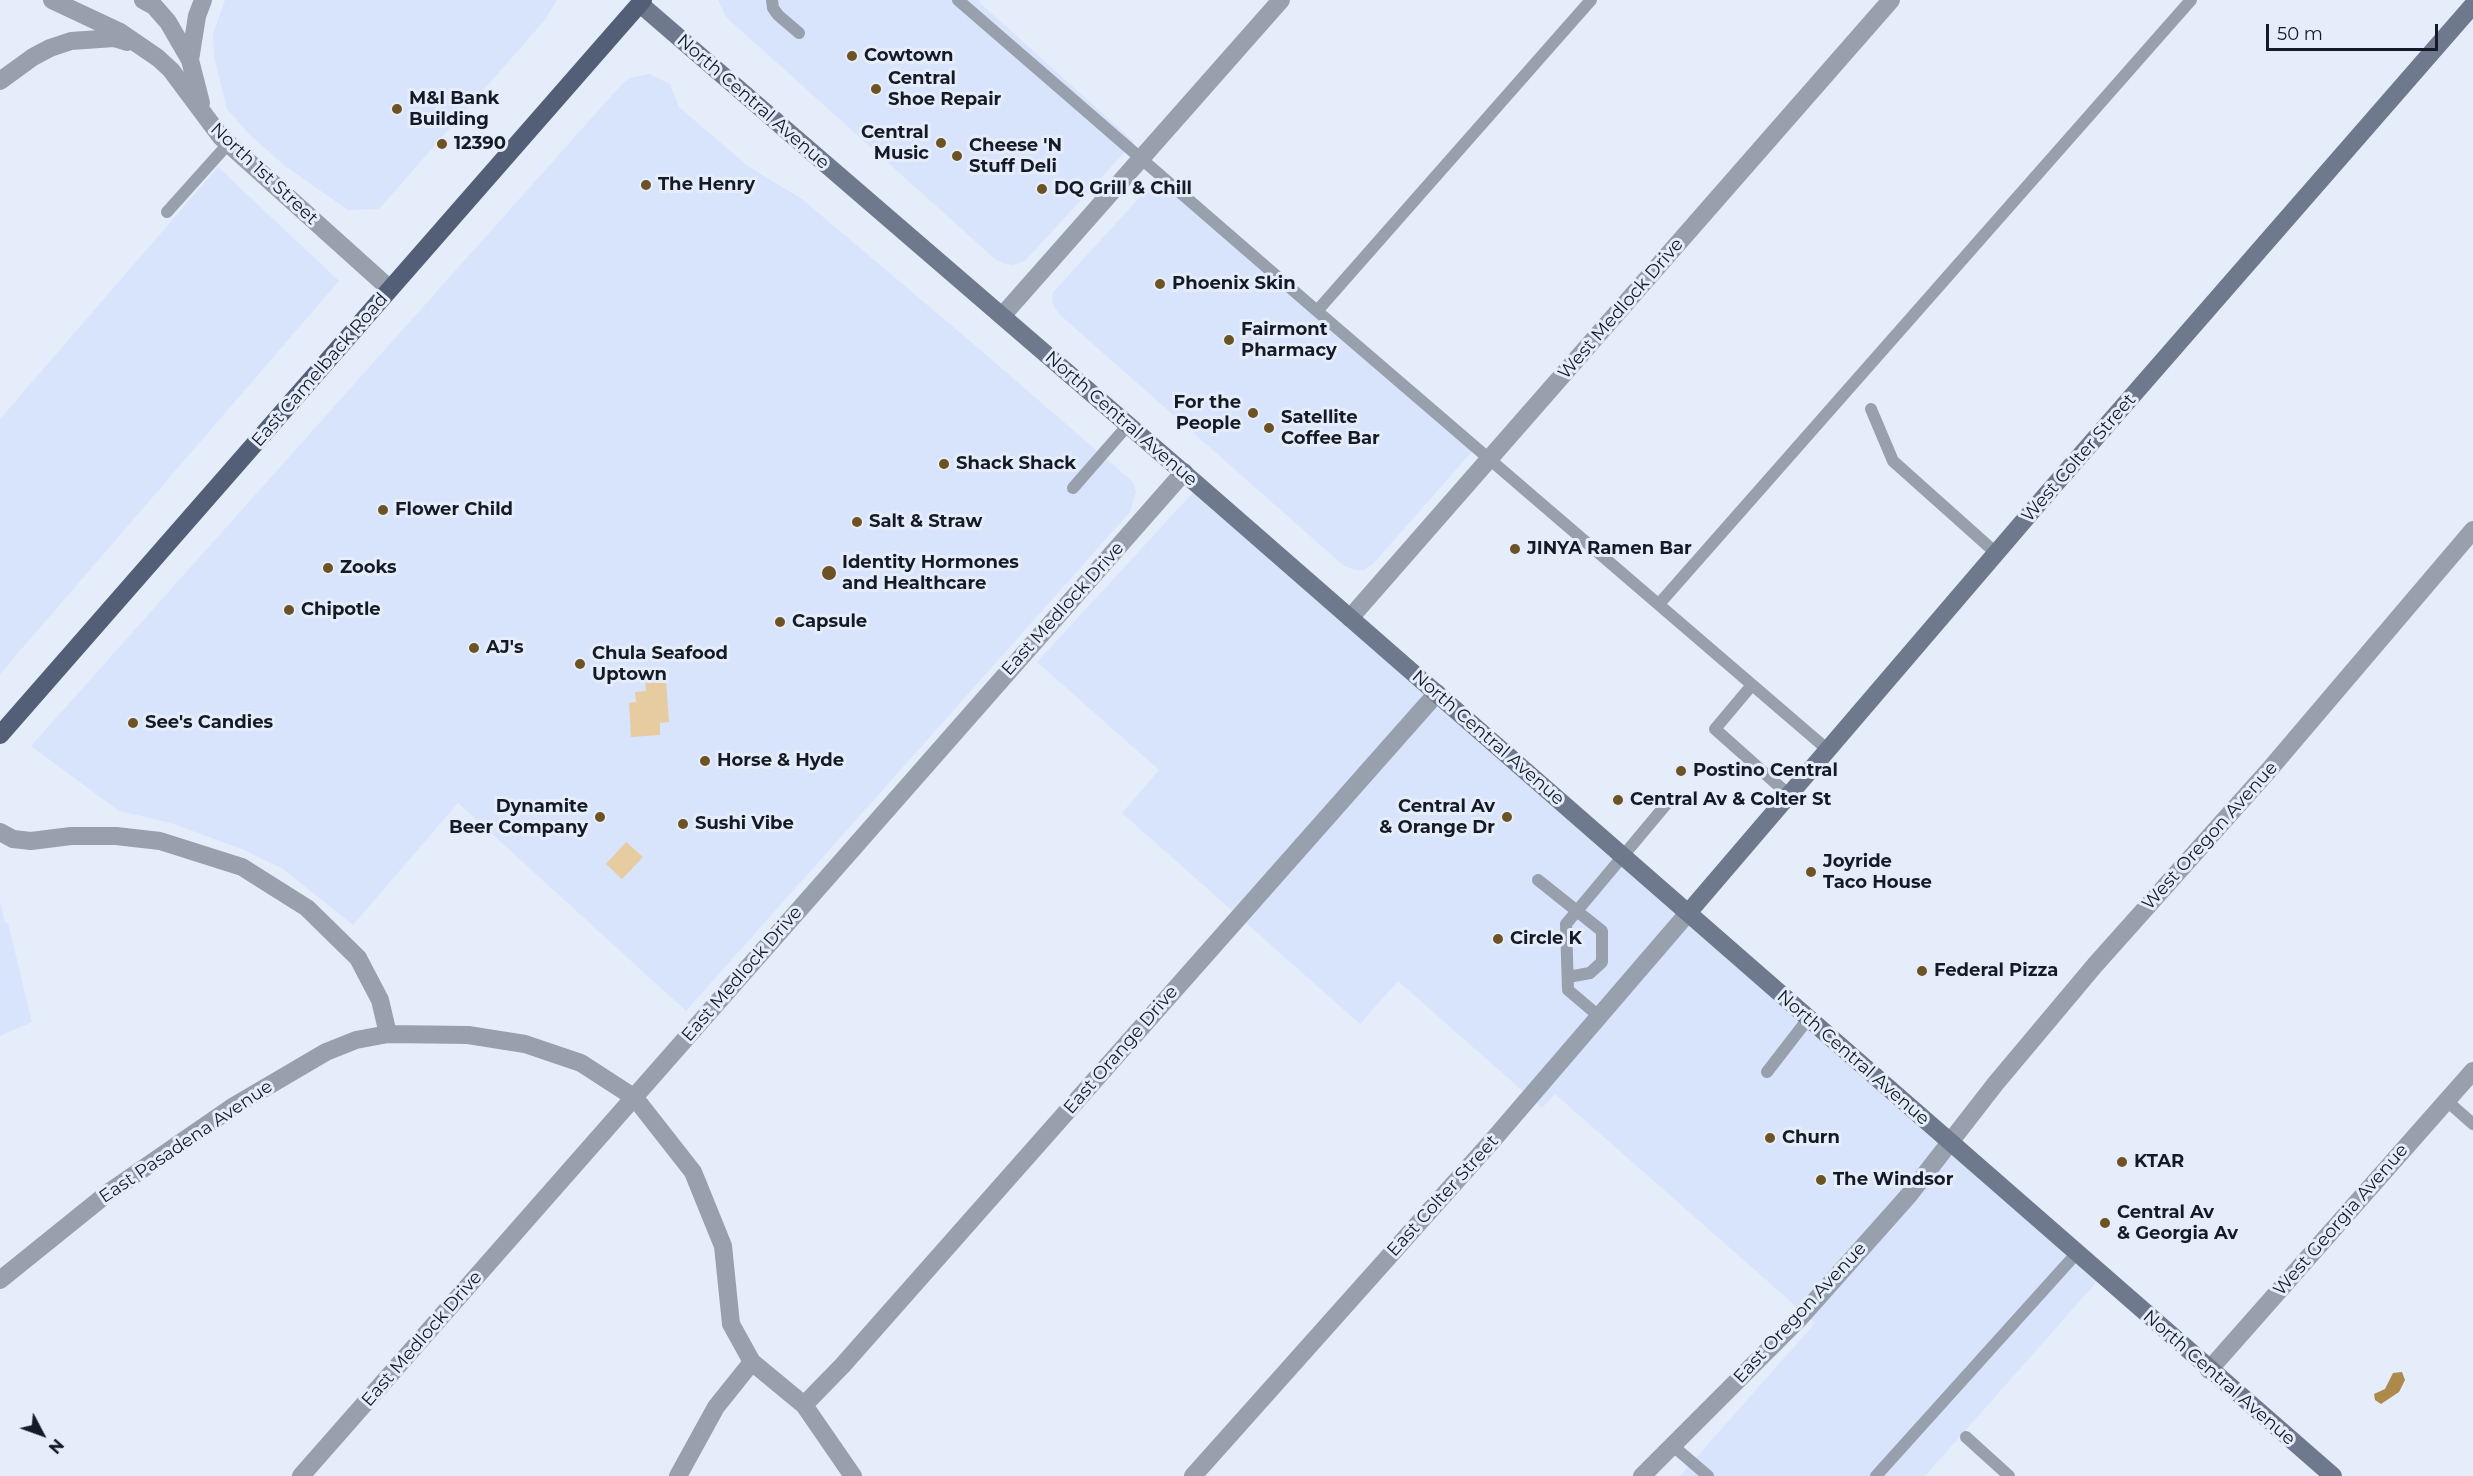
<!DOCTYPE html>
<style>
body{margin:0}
#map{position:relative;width:2473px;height:1476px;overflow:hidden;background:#e6edfa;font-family:Montserrat,sans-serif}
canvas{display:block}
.north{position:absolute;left:12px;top:1404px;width:60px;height:60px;-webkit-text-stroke:4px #e6edfa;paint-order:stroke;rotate:131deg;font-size:16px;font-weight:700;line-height:24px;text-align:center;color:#151b26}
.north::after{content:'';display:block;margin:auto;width:21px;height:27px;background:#151b26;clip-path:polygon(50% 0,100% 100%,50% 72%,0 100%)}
.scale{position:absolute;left:2266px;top:24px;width:172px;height:27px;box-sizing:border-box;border:3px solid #151b26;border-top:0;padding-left:8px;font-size:18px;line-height:21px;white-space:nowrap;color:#151b26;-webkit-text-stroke:4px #e6edfa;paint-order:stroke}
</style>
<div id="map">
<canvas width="2473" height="1476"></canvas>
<div class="north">N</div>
<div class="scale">50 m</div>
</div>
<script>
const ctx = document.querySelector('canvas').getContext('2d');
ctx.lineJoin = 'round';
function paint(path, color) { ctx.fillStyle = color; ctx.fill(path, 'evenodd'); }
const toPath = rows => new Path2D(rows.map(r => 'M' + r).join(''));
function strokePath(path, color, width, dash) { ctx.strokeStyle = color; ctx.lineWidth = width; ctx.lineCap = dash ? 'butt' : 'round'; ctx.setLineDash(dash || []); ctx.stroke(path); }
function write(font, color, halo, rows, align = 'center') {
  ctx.font = font + ' Montserrat,sans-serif'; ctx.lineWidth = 6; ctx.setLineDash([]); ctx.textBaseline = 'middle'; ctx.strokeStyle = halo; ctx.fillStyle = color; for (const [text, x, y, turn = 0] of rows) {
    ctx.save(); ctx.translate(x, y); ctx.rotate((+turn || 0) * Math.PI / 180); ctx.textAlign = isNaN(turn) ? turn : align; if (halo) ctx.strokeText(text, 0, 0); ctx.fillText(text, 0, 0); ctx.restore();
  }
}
paint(toPath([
 [225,0,557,0,544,21,379,209,348,210,285,166,250,135,227,109,214,57,213,34],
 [718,0,980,0,979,2,1134,142,1025,261,1013,265,1005,264,995,259,726,17],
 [649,74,670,84,679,107,749,167,802,199,977,347,1133,482,1136,492,1130,512,686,1011,458,803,353,925,283,869,244,850,171,823,119,811,31,746,622,84,630,78],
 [218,167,339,281,0,674,0,419],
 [1159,176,1476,447,1373,564,1364,570,1356,570,1344,566,1059,314,1052,302,1053,292,1057,288],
 [1199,486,2102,1276,1925,1476,1680,1476,1815,1323,1555,1094,1542,1108,1398,981,1360,1024,1122,813,1159,770,1037,662],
 [0,901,5,923,8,923,32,1022,0,1036]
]), '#d7e4fc');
paint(toPath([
 [666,680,669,722,660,723,660,735,631,737,629,703,636,702,635,692,646,691,645,681],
 [626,842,643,857,622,879,606,864]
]), '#e7cca1');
paint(toPath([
 [2402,1372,2405,1380,2399,1392,2381,1404,2375,1400,2374,1394,2385,1389,2393,1373]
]), '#ad894a');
strokePath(toPath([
 [772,0,773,8,778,15,799,33],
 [958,0,1317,311,1591,0],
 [167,212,228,144],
 [1317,311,1828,750],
 [1871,409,1893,461,1996,553],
 [1073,488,1128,425],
 [1659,604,2191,0],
 [1752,685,1715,729,1789,795],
 [1538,880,1602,931,1602,962,1590,973,1568,977],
 [1600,1017,1568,990,1566,924,1669,801],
 [1767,1072,1808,1019],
 [2447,1101,2473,1124],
 [1966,1437,2009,1476],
 [1672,1445,1708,1476],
 [1876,1476,2076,1254]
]), '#989fad', 12);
strokePath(toPath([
 [52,0,120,32,158,58,171,70,221,137,390,289],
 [143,0,154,6,168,22,190,60],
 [0,81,33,57,50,48,71,41,114,38,127,42],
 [201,103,190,60,197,16,203,0],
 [1002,316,1281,0],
 [1350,618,1891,0],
 [0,832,13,839,31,841,71,836,116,836,160,841,242,867,307,908,358,958,380,1000,388,1034,468,1035,525,1044,581,1063,635,1098,693,1172,723,1246,731,1324,752,1362,804,1405,853,1476],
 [0,1280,108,1193,234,1106,326,1052,356,1040,388,1034],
 [2209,1370,2473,1071],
 [804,1405,842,1366,1437,693],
 [301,1476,1184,472],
 [678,1476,716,1407,752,1362],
 [1193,1476,1492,1141,1688,913],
 [1642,1476,1798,1320,1909,1195,1996,1083,2095,965,2269,770,2473,530]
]), '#989fad', 18);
strokePath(toPath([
 [640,4,1199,486,2333,1476],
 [1688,913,2045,496,2473,5]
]), '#6f798e', 18);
strokePath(toPath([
 [0,735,643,0]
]), '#525f77', 18);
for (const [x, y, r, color] of [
 [852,56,6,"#6d5324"],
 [876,89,6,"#6d5324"],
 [397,109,6,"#6d5324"],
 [941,143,6,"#6d5324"],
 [442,144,6,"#6d5324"],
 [957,156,6,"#6d5324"],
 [646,185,6,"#6d5324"],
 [1042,189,6,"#6d5324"],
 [1160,284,6,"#6d5324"],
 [1229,340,6,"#6d5324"],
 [1253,413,6,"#6d5324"],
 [1269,428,6,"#6d5324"],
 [944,464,6,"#6d5324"],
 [383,510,6,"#6d5324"],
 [857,522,6,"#6d5324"],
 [1515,549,6,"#6d5324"],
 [328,568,6,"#6d5324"],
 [829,573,8,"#6d5324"],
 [289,610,6,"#6d5324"],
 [780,622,6,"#6d5324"],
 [474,648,6,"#6d5324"],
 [580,664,6,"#6d5324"],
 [133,723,6,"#6d5324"],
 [705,761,6,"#6d5324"],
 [1681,771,6,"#6d5324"],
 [1618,800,6,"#6d5324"],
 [600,817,6,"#6d5324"],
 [1507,817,6,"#6d5324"],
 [683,824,6,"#6d5324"],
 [1811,872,6,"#6d5324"],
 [1498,939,6,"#6d5324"],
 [1922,971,6,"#6d5324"],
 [1770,1138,6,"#6d5324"],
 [2122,1162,6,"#6d5324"],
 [1821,1180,6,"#6d5324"],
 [2105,1223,6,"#6d5324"]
]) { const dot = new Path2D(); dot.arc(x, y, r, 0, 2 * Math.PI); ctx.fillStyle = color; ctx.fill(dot); strokePath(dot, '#e6edfa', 2); }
write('bold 18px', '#151b26', '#e6edfa', [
 ["Cowtown",864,56],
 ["Central",888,79],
 ["Shoe Repair",888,100],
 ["M&I Bank",409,99],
 ["Building",409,120],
 ["Central",929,133,"right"],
 ["Music",929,154,"right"],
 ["12390",454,144],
 ["Cheese 'N",969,146],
 ["Stuff Deli",969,167],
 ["The Henry",658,185],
 ["DQ Grill & Chill",1054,189],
 ["Phoenix Skin",1172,284],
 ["Fairmont",1241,330],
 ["Pharmacy",1241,351],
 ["For the",1241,403,"right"],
 ["People",1241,424,"right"],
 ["Satellite",1281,418],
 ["Coffee Bar",1281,439],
 ["Shack Shack",956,464],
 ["Flower Child",395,510],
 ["Salt & Straw",869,522],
 ["JINYA Ramen Bar",1527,549],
 ["Identity Hormones",842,563],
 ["and Healthcare",842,584],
 ["Zooks",340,568],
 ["Chipotle",301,610],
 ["Capsule",792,622],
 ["AJ's",486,648],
 ["Chula Seafood",592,654],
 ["Uptown",592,675],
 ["See's Candies",145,723],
 ["Horse & Hyde",717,761],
 ["Postino Central",1693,771],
 ["Central Av & Colter St",1630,800],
 ["Dynamite",588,807,"right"],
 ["Beer Company",588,828,"right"],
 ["Central Av",1495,807,"right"],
 ["& Orange Dr",1495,828,"right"],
 ["Sushi Vibe",695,824],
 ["Joyride",1823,862],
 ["Taco House",1823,883],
 ["Circle K",1510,939],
 ["Federal Pizza",1934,971],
 ["Churn",1782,1138],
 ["KTAR",2134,1162],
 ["The Windsor",1833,1180],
 ["Central Av",2117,1213],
 ["& Georgia Av",2117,1234]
], 'left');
write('18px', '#151b26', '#e6edfa', [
 ["North Central Avenue",753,102,41],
 ["North 1st Street",264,174,43],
 ["West Medlock Drive",1621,309,-49],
 ["East Camelback Road",320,370,-49],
 ["North Central Avenue",1121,419,41],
 ["West Colter Street",2079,458,-49],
 ["East Medlock Drive",1063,609,-48],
 ["North Central Avenue",1488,738,41],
 ["West Oregon Avenue",2210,836,-48],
 ["East Medlock Drive",742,974,-49],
 ["East Orange Drive",1121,1050,-49],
 ["North Central Avenue",1853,1058,41],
 ["East Pasadena Avenue",186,1142,-34],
 ["East Colter Street",1443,1196,-48],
 ["West Georgia Avenue",2341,1220,-49],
 ["East Oregon Avenue",1800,1313,-47],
 ["East Medlock Drive",422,1339,-49],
 ["North Central Avenue",2219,1378,41]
]);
</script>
